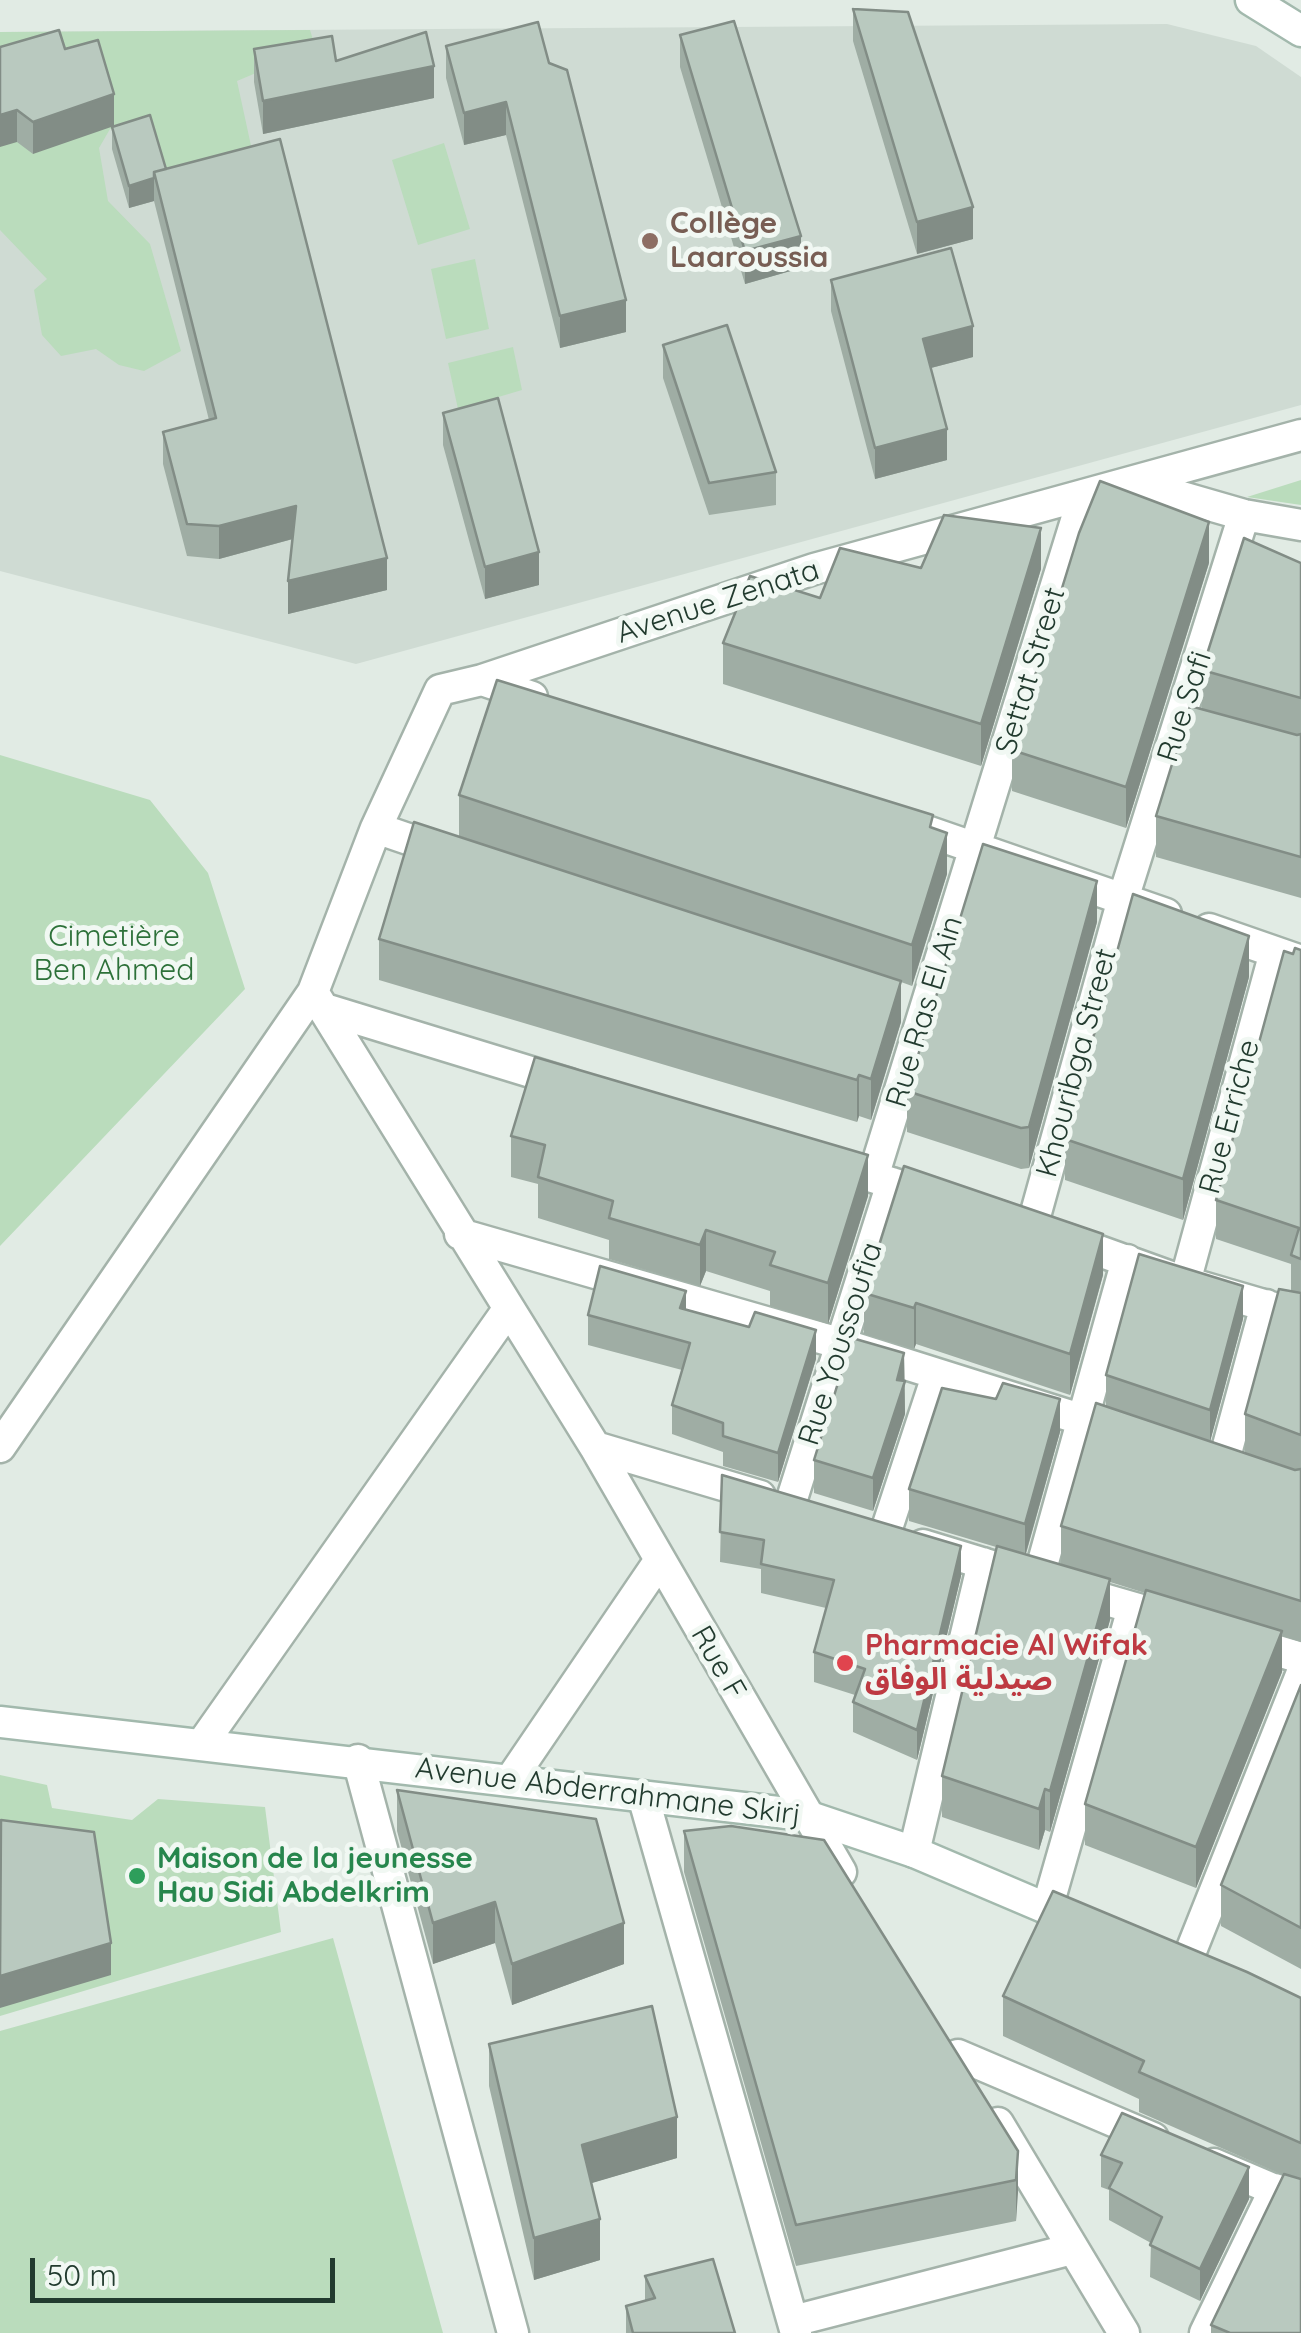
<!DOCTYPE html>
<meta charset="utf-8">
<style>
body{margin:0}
#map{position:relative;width:1301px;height:2333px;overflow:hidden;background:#e1ebe4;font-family:Quicksand,sans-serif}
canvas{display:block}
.scale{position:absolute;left:30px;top:2258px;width:305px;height:45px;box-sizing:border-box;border:5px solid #223b2f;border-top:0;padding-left:12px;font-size:30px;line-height:35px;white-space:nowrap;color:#223b2f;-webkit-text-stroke:8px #f1f8f3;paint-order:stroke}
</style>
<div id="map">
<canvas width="1301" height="2333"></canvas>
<div class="scale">50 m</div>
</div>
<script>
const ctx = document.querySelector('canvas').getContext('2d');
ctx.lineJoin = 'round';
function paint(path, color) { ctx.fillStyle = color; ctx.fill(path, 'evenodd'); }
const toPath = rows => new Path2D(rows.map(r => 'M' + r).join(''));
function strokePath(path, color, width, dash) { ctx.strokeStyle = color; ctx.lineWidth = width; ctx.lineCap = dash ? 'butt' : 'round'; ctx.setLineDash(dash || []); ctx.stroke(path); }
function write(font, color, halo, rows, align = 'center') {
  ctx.font = font + ' Quicksand,"Noto Sans Arabic",sans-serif'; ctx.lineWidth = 10; ctx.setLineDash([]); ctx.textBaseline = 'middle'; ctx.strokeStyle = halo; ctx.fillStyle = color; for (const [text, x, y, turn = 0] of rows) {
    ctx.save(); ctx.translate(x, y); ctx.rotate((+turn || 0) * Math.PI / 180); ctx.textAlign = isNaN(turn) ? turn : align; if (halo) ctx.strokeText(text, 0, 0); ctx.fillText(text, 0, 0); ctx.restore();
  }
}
paint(toPath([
 [1167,24,1256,46,1301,77,1301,405,356,664,0,571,0,32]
]), '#cfdbd3');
paint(toPath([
 [310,30,319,59,282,62,237,81,253,155,165,171,148,127,110,129,99,148,108,201,150,244,181,351,144,371,119,365,96,349,61,356,42,335,34,290,47,279,0,230,0,32],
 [444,143,470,229,418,245,392,160],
 [475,259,489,329,446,339,431,269],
 [513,347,522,390,458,409,448,363],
 [1301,480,1301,505,1247,497],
 [0,755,150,800,208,873,245,989,0,1246],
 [0,1775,47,1785,52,1808,132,1820,158,1799,265,1807,281,1932,0,2016],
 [333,1938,443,2333,0,2333,0,2031]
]), '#badcbc');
const street = toPath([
 [1133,483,1244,515,1301,525],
 [482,680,814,569,1301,435],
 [912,826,1166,914],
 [376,828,449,853],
 [1209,929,1301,961],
 [313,992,595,1447,841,1872],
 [325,1009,570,1084],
 [830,1164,934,1196],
 [873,1177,1084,495],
 [1032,1227,1123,899,1244,515],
 [460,1234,842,1344,1128,1434],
 [1063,1238,1185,1282,1301,1316],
 [1185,1282,1275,952],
 [0,1447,313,992,376,828,440,690,482,680,532,697],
 [595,1447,760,1496],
 [1222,1468,1266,1305],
 [790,1505,892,1183],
 [885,1534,937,1376],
 [923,1545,1028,1577],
 [1038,1580,1127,1260],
 [1072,1590,1176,1620],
 [1244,1641,1301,1658],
 [202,1744,507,1311],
 [358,1760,513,2333],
 [511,1779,660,1560],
 [643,1796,796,2333],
 [914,1852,983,1563],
 [1047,1909,1133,1608],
 [1185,1966,1301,1675],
 [958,2055,1153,2138],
 [998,2123,1124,2333],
 [1214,2164,1301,2201],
 [793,2321,1072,2249],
 [1205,2333,1275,2189]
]);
const secondary = toPath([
 [1251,0,1301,31],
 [0,1722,804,1815,914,1852,1081,1923]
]);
strokePath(street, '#a4b3aa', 35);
strokePath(secondary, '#a2b9ad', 35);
strokePath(street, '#fff', 30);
strokePath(secondary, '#fff', 30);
paint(toPath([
 [853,9,973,239,917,254,853,41],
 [59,30,33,154,17,142,0,47],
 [680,35,801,268,745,284,680,67],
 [446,46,549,63,626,332,560,348,506,135,464,145,446,78],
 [254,49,434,98,263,134,254,82],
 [112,127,166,169,387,590,288,614,293,539,219,559,187,556,163,464,163,432,209,420,154,201,129,208,112,149],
 [831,280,973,357,931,368,947,460,875,479,831,311],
 [663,345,776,472,776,505,709,515,663,378],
 [443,413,539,585,485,599,443,445],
 [1209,563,1126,828,1012,791,1012,750],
 [1301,563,1301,898,1156,857,1156,816,1202,709,1202,670],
 [921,568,1041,569,981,766,723,684,723,643,820,598],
 [459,795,933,828,947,874,912,986,901,982,901,1022,871,1120,859,1116,857,1122,379,980,379,939,662,903,459,836],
 [1097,922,1029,1168,1021,1169,907,1132,907,1091],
 [1301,950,1301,1642,1282,1636,1282,1672,1196,1888,1085,1845,1085,1804,1145,1593,1110,1582,1110,1620,1050,1832,1045,1830,1039,1850,942,1817,942,1776,996,1547,909,1521,909,1489,1060,1432,1026,1554,1061,1565,1061,1526,1106,1406,1106,1375,1243,1319,1210,1441,1245,1453,1245,1414,1291,1291,1291,1264,1216,1239,1216,1200,1293,954],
 [1249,977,1183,1220,1065,1180,1065,1139],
 [511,1136,868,1196,828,1324,770,1306,770,1291,706,1271,700,1286,609,1259,609,1240,538,1218,538,1184,511,1177],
 [1103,1275,1070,1395,916,1344,914,1349,864,1334,864,1293],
 [686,1310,816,1359,778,1482,723,1466,723,1452,672,1434,672,1405,682,1370,588,1345,588,1315],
 [904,1353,905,1414,873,1511,814,1493,814,1460],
 [722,1475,961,1576,917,1760,853,1732,853,1702,855,1695,814,1682,814,1652,826,1608,761,1593,761,1569,720,1562],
 [1301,1685,1301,1969,1221,1926,1221,1885],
 [397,1790,624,1964,512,2005,495,1943,433,1964,397,1831],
 [684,1831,1018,2151,1016,2221,796,2266,684,1872],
 [1003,1996,1301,1998,1301,2333,1211,2333,1211,2325,1283,2175,1139,2112,1139,2099,1003,2036],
 [489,2044,677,2158,591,2183,600,2260,534,2280,489,2086],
 [1101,2155,1249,2199,1200,2301,1150,2277,1151,2243,1109,2220,1109,2190,1101,2187],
 [645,2276,735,2333,626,2333,626,2306,645,2301]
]), '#9fada4');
paint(toPath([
 [434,66,434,98,263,134,263,101],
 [114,94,114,126,33,154,33,122],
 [506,102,506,135,464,145,464,113],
 [17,110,17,142,0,147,0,115],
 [154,178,154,201,129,208,129,186],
 [973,207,973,239,917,254,917,222],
 [801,236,801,268,745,284,745,251],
 [626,300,626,332,560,348,560,316],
 [973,326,973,357,923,370,923,339],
 [947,429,947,460,875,479,875,448],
 [296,506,296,538,219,559,219,526],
 [1209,522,1209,563,1126,828,1126,787],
 [1041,528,1041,569,981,766,981,724],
 [539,552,539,585,485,599,485,567],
 [387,558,387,590,288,614,288,581],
 [947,833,947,874,912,986,912,945],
 [1097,881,1097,922,1029,1168,1029,1127],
 [1249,936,1249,977,1183,1220,1183,1179],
 [901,981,901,1022,871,1120,871,1079],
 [859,1075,859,1116,857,1122,857,1080],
 [868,1155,868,1196,828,1324,828,1283],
 [706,1230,706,1271,700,1286,700,1245],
 [1103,1234,1103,1275,1070,1395,1070,1354],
 [1243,1286,1243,1319,1210,1442,1210,1410],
 [686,1291,686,1321,680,1308],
 [916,1303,916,1344,914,1349,914,1308],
 [816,1330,816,1359,778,1482,778,1453],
 [904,1353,905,1414,873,1511,873,1478],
 [1060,1399,1060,1432,1025,1556,1025,1524],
 [961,1546,961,1576,917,1760,917,1730],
 [1110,1579,1110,1620,1050,1832,1050,1791],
 [1282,1631,1282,1672,1196,1888,1196,1847],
 [1045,1789,1045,1830,1039,1850,1039,1809],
 [495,1902,495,1943,433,1964,433,1923],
 [624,1923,624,1964,512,2005,512,1964],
 [111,1943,111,1975,0,2008,0,1976],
 [677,2117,677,2158,582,2186,582,2145],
 [1018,2151,1018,2193,1016,2221,1016,2180],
 [1249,2167,1249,2199,1200,2301,1200,2269],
 [600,2219,600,2260,534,2280,534,2238]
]), '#828d86');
const building = toPath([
 [853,9,908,12,973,207,917,222,853,9],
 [734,21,801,236,745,251,680,35,734,21],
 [538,22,549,63,567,70,626,300,560,316,506,102,464,113,446,46,538,22],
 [59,30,65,49,98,40,114,94,33,122,17,110,0,115,0,47,59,30],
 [426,32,434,66,263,101,254,49,332,36,336,61,426,32],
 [150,115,166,169,154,172,154,178,129,186,112,127,150,115],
 [280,139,387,558,288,581,296,506,219,526,187,524,163,432,216,418,154,172,280,139],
 [951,248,973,326,923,339,947,429,875,448,831,280,951,248],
 [727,325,776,472,709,483,663,345,727,325],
 [498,398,539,552,485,567,443,413,498,398],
 [1100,481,1209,522,1126,787,1012,750,1079,533,1100,481],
 [944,515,1041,528,981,724,723,643,750,576,820,598,840,548,921,568,944,515],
 [1244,538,1301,563,1301,698,1202,670,1244,538],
 [497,680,933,815,930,827,947,833,912,945,459,795,497,680],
 [1190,706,1297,735,1301,734,1301,857,1156,816,1190,706],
 [414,822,901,981,871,1079,859,1075,857,1080,379,939,414,822],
 [983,844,1097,881,1029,1127,1021,1128,907,1091,983,844],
 [1133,894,1249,936,1183,1179,1065,1139,1133,894],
 [1295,948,1301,950,1301,1259,1291,1255,1299,1228,1216,1200,1284,951,1293,954,1295,948],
 [535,1057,868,1155,828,1283,770,1265,775,1252,706,1230,700,1245,609,1218,613,1201,538,1177,545,1145,511,1136,535,1057],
 [904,1166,1103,1234,1070,1354,916,1303,914,1308,864,1293,904,1166],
 [1139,1254,1243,1286,1210,1410,1106,1375,1139,1254],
 [600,1266,686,1291,680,1308,749,1327,755,1312,816,1330,778,1453,723,1436,723,1423,672,1405,690,1343,588,1315,600,1266],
 [1279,1289,1301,1293,1301,1435,1245,1414,1279,1289],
 [852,1338,904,1353,897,1380,905,1381,873,1478,814,1460,852,1338],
 [1003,1383,1060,1399,1025,1524,909,1489,942,1388,996,1399,1003,1383],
 [1096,1403,1295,1470,1301,1469,1301,1601,1061,1526,1096,1403],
 [722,1475,961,1546,917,1730,853,1702,865,1669,814,1652,834,1580,761,1564,764,1540,720,1532,722,1475],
 [997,1546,1110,1579,1050,1791,1045,1789,1039,1809,942,1776,997,1546],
 [1146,1590,1282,1631,1196,1847,1085,1804,1146,1590],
 [1301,1685,1301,1928,1221,1885,1301,1685],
 [397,1790,596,1819,624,1923,512,1964,495,1902,433,1923,397,1790],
 [1,1820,94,1832,111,1943,0,1976,1,1820],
 [731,1826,824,1840,1018,2151,1016,2180,796,2225,684,1831,731,1826],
 [1053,1891,1247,1972,1301,1998,1301,2143,1139,2072,1144,2061,1003,1996,1053,1891],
 [652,2006,677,2117,582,2145,600,2219,534,2238,489,2044,652,2006],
 [1122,2113,1249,2167,1200,2269,1150,2245,1162,2217,1109,2188,1122,2163,1101,2155,1122,2113],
 [1284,2174,1301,2179,1301,2333,1230,2333,1211,2325,1284,2174],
 [713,2259,735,2333,633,2333,626,2306,655,2298,645,2276,713,2259]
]);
paint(building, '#b9c9bf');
strokePath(building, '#828d86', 2.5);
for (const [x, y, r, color] of [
 [650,241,10,"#8d6e63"],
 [845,1663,10,"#e0444e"],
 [137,1876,10,"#2e9e5b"]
]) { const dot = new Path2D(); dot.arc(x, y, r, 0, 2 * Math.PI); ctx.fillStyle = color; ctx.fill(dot); strokePath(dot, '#f1f8f3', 4); }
write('bold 30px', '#785e54', '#f1f8f3', [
 ["Collège",670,224],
 ["Laaroussia",670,258]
], 'left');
write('30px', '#223b2f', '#f1f8f3', [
 ["Avenue Zenata",718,602,-18],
 ["Settat Street",1031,671,-73],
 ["Rue Safi",1185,707,-72],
 ["Rue Ras El Ain",925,1012,-73],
 ["Khouribga Street",1077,1063,-75],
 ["Rue Erriche",1230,1117,-75],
 ["Rue Youssoufia",841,1344,-72],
 ["Rue F",718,1663,60],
 ["Avenue Abderrahmane Skirj",608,1792,7]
]);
write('30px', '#2d7139', '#f1f8f3', [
 ["Cimetière",114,937],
 ["Ben Ahmed",114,971]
]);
write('bold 30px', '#be3a42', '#f1f8f3', [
 ["Pharmacie Al Wifak",865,1646],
 ["صيدلية الوفاق",865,1680]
], 'left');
write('bold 30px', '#27864d', '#f1f8f3', [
 ["Maison de la jeunesse",157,1859],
 ["Hau Sidi Abdelkrim",157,1893]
], 'left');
</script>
